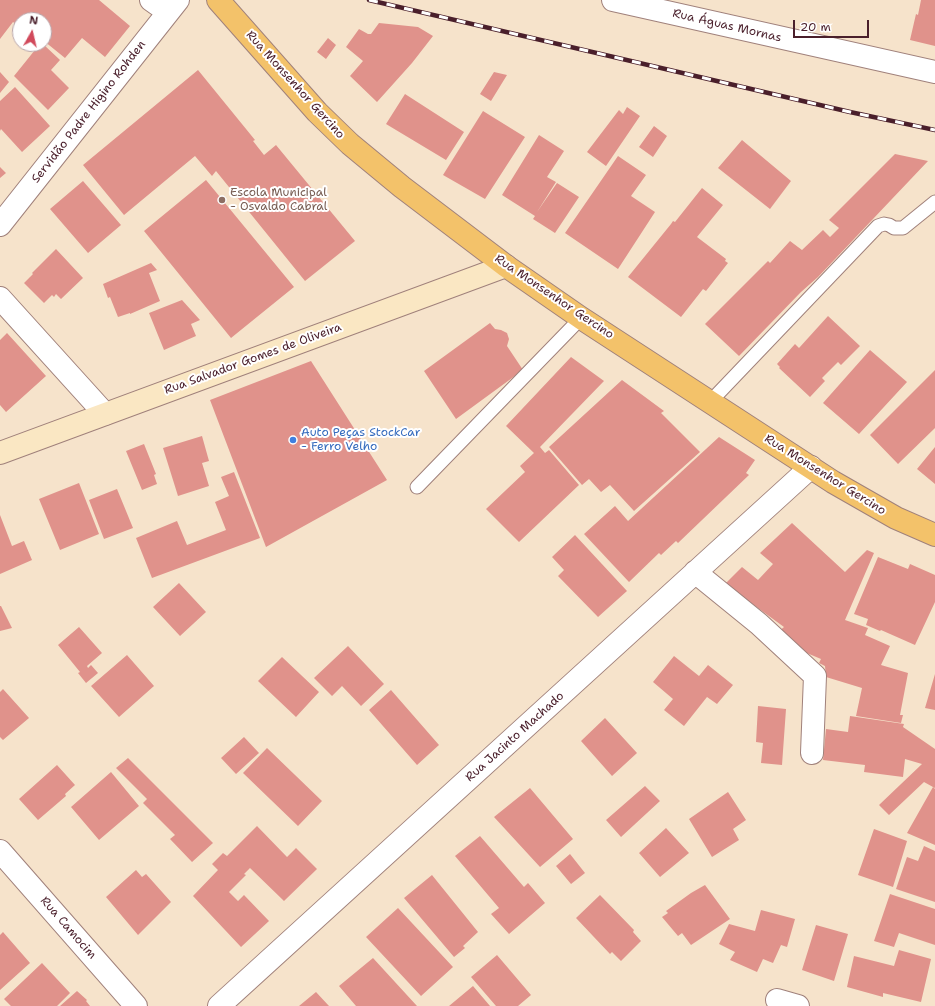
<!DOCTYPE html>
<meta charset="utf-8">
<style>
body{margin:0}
#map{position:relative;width:935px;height:1006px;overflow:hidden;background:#f6e3cb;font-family:"Shantell Sans",sans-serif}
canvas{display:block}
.north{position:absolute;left:12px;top:12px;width:40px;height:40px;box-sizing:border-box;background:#fff;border:1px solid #b7a5aa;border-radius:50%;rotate:8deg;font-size:11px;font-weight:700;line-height:16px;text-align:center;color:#4a1f2b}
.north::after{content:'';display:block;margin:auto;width:14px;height:18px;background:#d1495b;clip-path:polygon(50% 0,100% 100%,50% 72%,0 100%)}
.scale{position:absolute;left:793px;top:20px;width:76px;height:18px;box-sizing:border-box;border:2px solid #4a1f2b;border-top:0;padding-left:5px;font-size:12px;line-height:14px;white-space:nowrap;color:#4a1f2b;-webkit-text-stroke:3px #fff;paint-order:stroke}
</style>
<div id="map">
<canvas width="935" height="1006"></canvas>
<div class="north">N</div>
<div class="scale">20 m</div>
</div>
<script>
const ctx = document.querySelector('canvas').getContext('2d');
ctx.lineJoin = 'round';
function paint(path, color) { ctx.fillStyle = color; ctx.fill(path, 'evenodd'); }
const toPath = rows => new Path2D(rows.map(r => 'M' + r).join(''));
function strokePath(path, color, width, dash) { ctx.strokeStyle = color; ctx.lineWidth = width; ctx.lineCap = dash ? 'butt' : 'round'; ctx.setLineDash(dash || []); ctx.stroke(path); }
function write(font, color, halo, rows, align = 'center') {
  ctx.font = font + ' "Shantell Sans",sans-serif'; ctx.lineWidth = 4; ctx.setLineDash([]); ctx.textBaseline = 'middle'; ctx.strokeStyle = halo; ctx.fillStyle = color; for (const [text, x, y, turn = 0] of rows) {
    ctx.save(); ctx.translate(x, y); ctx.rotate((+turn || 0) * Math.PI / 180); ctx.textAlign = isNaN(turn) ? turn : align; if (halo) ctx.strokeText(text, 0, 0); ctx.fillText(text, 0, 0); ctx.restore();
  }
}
paint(toPath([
 [0,0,99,0,130,26,105,57,82,38,65,58,44,41,44,20,20,20,20,27,13,22,0,39],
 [921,0,935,0,935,46,910,40,916,14,918,15],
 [379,23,418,27,433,36,412,63,377,102,350,76,363,61,346,47,359,29,368,34,371,34],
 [328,38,336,45,326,59,317,52],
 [38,44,43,44,60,60,51,70,69,88,48,110,14,76,39,45],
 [198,70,255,140,253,141,264,155,276,145,355,241,305,281,216,171,212,176,195,156,124,215,83,165],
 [0,72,9,82,0,93],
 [494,72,507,75,491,101,480,94],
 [15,87,50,126,22,152,1,129,0,131,0,101],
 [405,94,464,132,446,160,386,124],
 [627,107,640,116,606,166,587,152,619,110,623,114],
 [483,111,525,137,485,199,443,175],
 [654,126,667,136,653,157,639,147],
 [539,135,564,151,547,177,556,182,537,212,557,183,579,197,555,233,533,219,535,216,502,195],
 [742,140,791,181,770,209,718,168],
 [895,154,928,161,818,277,801,292,739,356,705,324,768,261,770,263,790,241,802,250,823,230,830,237,839,228,829,220],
 [618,156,646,175,631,196,655,212,618,269,565,233],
 [0,167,6,173,0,178],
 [206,180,294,287,231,338,144,231],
 [83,181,121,225,88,253,50,209],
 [702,188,723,205,697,237,726,259,725,261,728,263,706,291,703,289,681,317,628,277,671,224,673,221,675,222],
 [56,249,83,278,61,299,56,294,54,297,52,295,44,303,24,283,33,274,32,273],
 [151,263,157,270,149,273,160,301,130,314,130,313,118,317,110,297,108,298,103,284],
 [182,300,200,320,191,324,196,336,164,350,149,313],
 [828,316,860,346,841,365,838,362,822,378,825,381,810,397,779,368,780,367,777,364,795,344,799,348],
 [490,323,495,329,501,330,507,333,509,339,507,346,523,370,456,419,424,371],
 [7,333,46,376,6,412,0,405,0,340],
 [870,350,907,382,859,434,823,403],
 [571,357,604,381,540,447,545,453,549,450,579,485,519,542,486,509,525,472,520,466,534,453,506,426],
 [311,361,387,480,266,547,210,400],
 [935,370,935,428,898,464,870,435],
 [622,380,664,411,661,413,700,452,634,511,610,485,601,492,589,479,582,485,549,447],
 [202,436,209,461,202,463,209,486,178,496,163,448],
 [719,437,755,460,746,473,749,475,678,543,676,541,661,555,659,553,629,582,584,534,615,506,628,521],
 [144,444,156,474,154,475,157,484,142,490,126,451],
 [935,447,935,484,917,469],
 [234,472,260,538,152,578,136,538,177,521,187,545,226,530,215,502,229,496,221,477],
 [79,483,99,534,60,550,39,499],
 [117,489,133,528,104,539,89,500],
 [0,515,12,546,24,541,32,560,0,574],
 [792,523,845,572,867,550,874,553,845,620,868,628,865,635,890,646,881,665,908,673,900,715,903,715,901,723,856,716,862,688,826,677,825,666,819,663,821,659,802,651,776,634,784,627,725,584,742,567,758,580,773,564,760,553],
 [575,535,627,591,598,617,558,576,564,570,552,557],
 [878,557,908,569,910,564,935,575,935,602,915,645,881,630,880,631,866,625,868,619,854,614],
 [179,583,206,612,180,636,153,607],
 [0,606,1,606,12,628,0,631],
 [79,627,102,653,87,666,88,668,91,665,98,673,86,683,78,673,80,672,58,645],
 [348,646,384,684,361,706,342,686,332,696,314,678],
 [127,655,154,686,119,717,91,686],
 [674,656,699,676,708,665,733,685,717,704,707,697,684,726,664,710,673,699,653,682],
 [282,657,319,692,296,717,258,681],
 [935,674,935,710,925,708],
 [3,689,29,718,3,740,0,737,0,692],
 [391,690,439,745,417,765,369,710],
 [758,706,786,709,782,765,761,763,763,743,756,742],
 [850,716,904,724,903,727,935,749,935,788,933,787,935,789,935,845,907,833,933,787,924,782,889,815,879,805,922,764,905,759,903,777,864,772,865,765,823,760,826,729,848,732],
 [605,718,637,753,612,776,581,741],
 [244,737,259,753,236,774,221,758],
 [267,748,322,801,298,826,243,773],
 [128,758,213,843,192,862,170,839,175,835,143,803,147,799,116,768],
 [57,765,75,785,65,794,66,796,38,820,19,799],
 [111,772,139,806,99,840,71,807],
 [645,786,660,801,621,837,606,820],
 [530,788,573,839,540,867,494,817],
 [728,792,746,820,733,829,739,840,712,857,689,819],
 [257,826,287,857,296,848,317,869,284,901,250,868,244,874,246,875,229,892,238,901,244,895,269,921,241,947,193,896,218,870,212,864,223,853,227,856],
 [666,828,689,853,660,877,639,853],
 [874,829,907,841,893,887,858,875],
 [480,836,524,887,528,883,545,903,509,934,491,914,499,908,455,856],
 [924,846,935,851,935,902,896,889,907,857,918,861],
 [570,854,585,873,571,884,556,866],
 [136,870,142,877,146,874,171,902,138,935,106,897],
 [432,875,478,932,463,946,465,948,454,957,404,898],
 [705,885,730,919,691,945,682,933,678,936,662,917,668,913,666,911,691,893],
 [890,894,935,909,935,945,899,933,894,947,874,941],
 [600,895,634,930,633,932,641,941,621,961,612,952,610,954,576,918],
 [398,908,453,967,421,996,366,937],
 [761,910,795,919,787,947,781,945,773,963,763,959,757,972,730,960,735,952,719,944,729,924,755,931],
 [816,925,848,934,834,981,802,970],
 [3,932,30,963,0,990,0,935],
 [899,950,931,959,921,1002,883,993,883,997,847,987,854,956,894,966],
 [497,955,531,995,518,1006,496,1006,471,977],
 [373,958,417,1006,356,1006,339,986],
 [42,963,70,993,57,1006,11,1006,4,999],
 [473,986,490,1006,449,1006],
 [77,991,87,1000,86,1001,90,1006,60,1006],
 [316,992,329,1006,299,1006]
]), '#e0928b');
const lane = toPath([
 [710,402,878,226,884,224,889,225,894,228,903,228,935,202],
 [417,487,581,318]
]);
const street = toPath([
 [151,0,168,12],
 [613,0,935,72],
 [0,225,178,0],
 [0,298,105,414],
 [695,572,759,624,815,676,812,753],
 [0,851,136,1006],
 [777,1000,798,1006],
 [219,1006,811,467]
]);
const secondary = toPath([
 [0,453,506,266]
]);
const primary = toPath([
 [218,0,317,112,350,144,402,187,506,266,581,318,833,482,896,518,935,535]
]);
strokePath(lane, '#a0817b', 15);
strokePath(street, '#a0817b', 24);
strokePath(secondary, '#a0817b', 24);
strokePath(primary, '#a0817b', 24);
strokePath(lane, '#fff', 13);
strokePath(street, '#fff', 22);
strokePath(secondary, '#fae7c3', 22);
strokePath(primary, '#f3c26a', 22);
const rail = toPath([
 [369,0,850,112,935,130]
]);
strokePath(rail, '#4a1f2b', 4.5);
strokePath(rail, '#fff', 3, [9]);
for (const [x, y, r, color] of [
 [222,200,4,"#8d6e63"],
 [293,440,4,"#3f7fe0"]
]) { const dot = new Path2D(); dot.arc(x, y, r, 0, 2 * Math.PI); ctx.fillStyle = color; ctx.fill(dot); strokePath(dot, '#fff', 1.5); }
write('12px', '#4a1f2b', '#fff', [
 ["Rua Águas Mornas",727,26,13],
 ["Rua Monsenhor Gercino",295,85,48],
 ["Servidão Padre Higino Rohden",89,112,-52],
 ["Rua Monsenhor Gercino",554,297,34],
 ["Rua Salvador Gomes de Oliveira",253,359,-20],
 ["Rua Monsenhor Gercino",825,475,32],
 ["Rua Jacinto Machado",515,737,-42],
 ["Rua Camocim",68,928,49]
]);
write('12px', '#785e54', '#fff', [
 ["Escola Municipal",230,193],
 ["- Osvaldo Cabral",230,207]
], 'left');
write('12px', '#366cbe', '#fff', [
 ["Auto Peças StockCar",301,433],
 ["- Ferro Velho",301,447]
], 'left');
</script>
